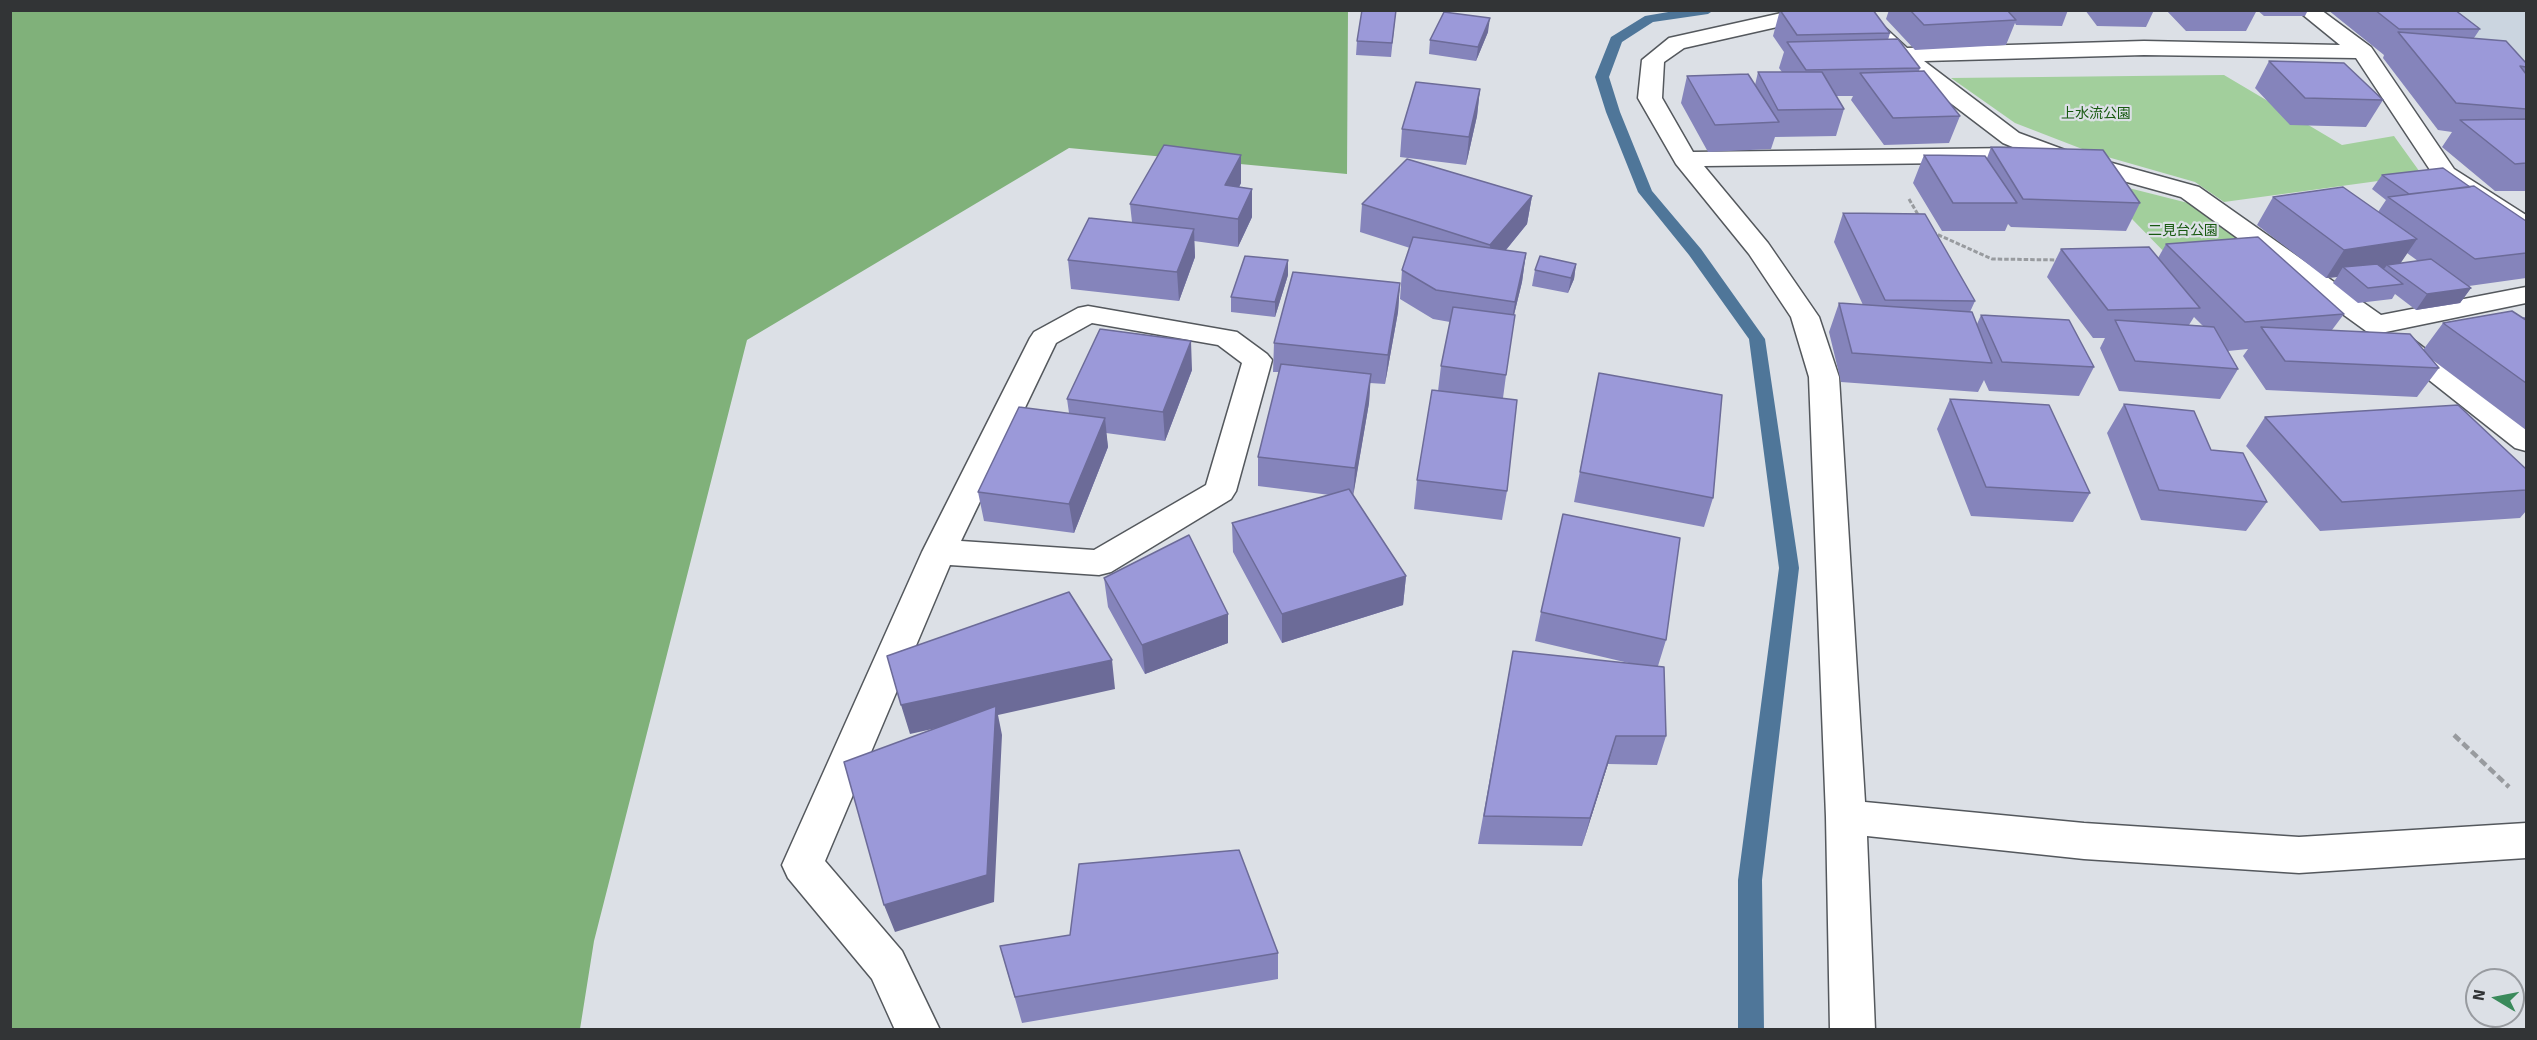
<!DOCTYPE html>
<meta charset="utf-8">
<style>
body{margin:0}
#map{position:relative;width:2537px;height:1040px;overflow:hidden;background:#dce0e6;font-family:Signika,sans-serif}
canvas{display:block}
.frame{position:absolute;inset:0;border:12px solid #323436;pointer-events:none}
.north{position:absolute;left:2465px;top:968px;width:60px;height:60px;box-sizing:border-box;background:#dce0e6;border:2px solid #989ba0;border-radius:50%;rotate:280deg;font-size:16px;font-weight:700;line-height:24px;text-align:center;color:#323436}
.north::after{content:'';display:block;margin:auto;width:21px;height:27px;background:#3a8a5b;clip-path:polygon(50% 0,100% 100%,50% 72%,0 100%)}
</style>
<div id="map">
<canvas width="2537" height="1040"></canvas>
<div class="frame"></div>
<div class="north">N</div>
</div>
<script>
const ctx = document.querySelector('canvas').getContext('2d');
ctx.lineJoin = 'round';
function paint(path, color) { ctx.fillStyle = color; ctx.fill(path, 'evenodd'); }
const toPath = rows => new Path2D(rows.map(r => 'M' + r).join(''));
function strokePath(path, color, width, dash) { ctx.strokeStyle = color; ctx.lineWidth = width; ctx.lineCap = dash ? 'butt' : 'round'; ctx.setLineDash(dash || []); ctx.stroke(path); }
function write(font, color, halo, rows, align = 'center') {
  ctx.font = font + ' Signika,"Noto Sans JP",sans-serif'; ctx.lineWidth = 4.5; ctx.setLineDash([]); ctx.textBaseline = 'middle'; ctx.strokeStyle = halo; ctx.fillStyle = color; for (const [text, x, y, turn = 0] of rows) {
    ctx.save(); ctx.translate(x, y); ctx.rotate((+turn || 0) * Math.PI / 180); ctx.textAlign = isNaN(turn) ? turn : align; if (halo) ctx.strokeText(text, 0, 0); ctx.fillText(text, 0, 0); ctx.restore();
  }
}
paint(toPath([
 [2432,11,2526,11,2526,70]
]), '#cbd5e0');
paint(toPath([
 [2224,75,2342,145,2394,136,2422,175,2224,202,2195,182,2090,152,2015,123,1951,78],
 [2093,179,2204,207,2264,252,2172,260]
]), '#a2cf9c');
paint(toPath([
 [10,11,1348,11,1347,174,1069,148,747,340,594,941,580,1029,11,1029]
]), '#80b17a');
paint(toPath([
 [1680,10,1714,10,1708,14,1653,22,1622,42,1609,77,1620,112,1652,191,1701,249,1765,339,1799,568,1762,880,1764,1030,1738,1030,1738,880,1779,568,1749,339,1689,255,1638,192,1606,112,1595,77,1611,37,1645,16,1680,10]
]), '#4f7699');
const minor = toPath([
 [1795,10,1836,10,1833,14,1826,16,1684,48,1664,62,1662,98,1693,152,2015,148,2003,143,1894,60,1843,10,1866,10,1907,48,2144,41,2340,45,2297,10,2321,10,2371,47,2454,169,2526,215,2526,234,2517,232,2436,179,2356,58,2144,55,1924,61,2019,133,2065,150,2199,187,2381,315,2526,287,2526,303,2376,334,2366,331,2181,197,2044,159,2034,162,1704,166,1768,243,1819,317,1839,377,1865,802,2084,823,2299,837,2526,823,2526,858,2299,873,2084,859,1867,836,1875,1030,1830,1030,1826,817,1809,377,1791,317,1749,254,1676,164,1638,98,1642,60,1669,38,1795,10],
 [1088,306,1237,332,1267,354,1272,360,1236,491,1231,499,1111,572,1099,575,950,565,825,861,902,951,940,1030,895,1030,872,979,788,878,782,865,922,552,1030,338,1034,332,1078,308,1088,306],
 [1092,323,1218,345,1242,363,1206,485,1094,550,961,541,1056,343,1092,323],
 [2401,335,2411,338,2526,426,2526,451,2515,448,2391,350,2387,344,2391,338,2401,335]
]);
strokePath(minor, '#54585d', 3);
strokePath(toPath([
 [1909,199,1920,218],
 [1932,232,1992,259,2060,260]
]), '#989b9f', 3, [4.5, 2]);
strokePath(toPath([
 [2454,735,2509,787]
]), '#989b9f', 4.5, [8, 4]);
paint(minor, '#fff');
paint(toPath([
 [1396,10,1391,57,1356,55,1357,41],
 [1780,10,1890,33,1888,40,1920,68,1919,71,1960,116,1949,143,1884,145,1851,100,1853,96,1836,96,1844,109,1836,136,1775,137,1771,149,1708,152,1681,103,1687,76,1755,85,1758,72,1782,72,1779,68,1784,52,1773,36],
 [1889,10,2068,10,2062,26,2016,25,2015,23,2006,45,1915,50,1886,19],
 [2085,10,2154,10,2146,27,2097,26],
 [2166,10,2257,10,2246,31,2186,31],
 [2257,10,2308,10,2305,16,2264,16],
 [2328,10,2455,10,2480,29,2474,38,2526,63,2526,191,2495,191,2442,147,2452,132,2438,130,2383,58,2384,55],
 [1488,32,1476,61,1429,54,1430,40],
 [2269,61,2383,100,2366,127,2290,125,2255,88],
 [1480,89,1477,116,1466,165,1400,157,1402,129],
 [1991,147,2140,203,2126,231,2011,227,2008,224,2005,231,1942,231,1913,183,1924,155,1987,158],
 [1241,155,1241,183,1239,187,1252,189,1252,217,1238,247,1194,241,1195,257,1179,301,1071,289,1068,260,1132,222,1130,204],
 [2382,175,2470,187,2526,221,2526,278,2469,286,2471,288,2460,303,2416,310,2395,294,2392,299,2358,303,2333,283,2337,277,2326,278,2257,225,2273,197,2378,212,2386,200,2372,189],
 [2407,253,2418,261,2400,263],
 [1532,196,1527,224,1506,250,1526,253,1522,282,1514,315,1503,398,1507,491,1502,520,1414,509,1417,480,1438,391,1441,366,1450,322,1433,319,1400,299,1402,270,1410,248,1360,232,1362,204],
 [1843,213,1975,301,1970,312,1977,324,1981,315,2094,367,2079,396,1989,391,1984,380,1978,392,1841,382,1829,332,1839,303,1863,305,1834,242],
 [2166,244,2344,314,2332,330,2423,350,2443,323,2526,317,2526,430,2430,358,2439,368,2417,397,2266,390,2243,356,2248,349,2228,351,2238,369,2220,399,2119,391,2100,348,2105,338,2093,338,2047,277,2061,249,2158,258],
 [2194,317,2203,326,2189,325],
 [1576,264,1574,279,1568,293,1532,286,1535,270],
 [1288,275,1275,317,1231,312,1231,297],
 [1400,283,1398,312,1385,384,1370,383,1369,403,1353,495,1406,576,1403,605,1282,643,1233,552,1232,523,1330,495,1258,486,1258,457,1279,372,1273,372,1274,343],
 [1192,370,1165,441,1106,433,1108,447,1074,533,984,521,978,492,1069,413,1067,399],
 [1599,373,1713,498,1704,527,1574,502],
 [1950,399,2090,493,2073,522,1971,516,1937,429],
 [2124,404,2211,450,2267,502,2246,531,2141,520,2107,433],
 [2265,417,2526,469,2526,511,2520,518,2320,531,2246,446],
 [1104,578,1228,643,1145,674,1108,607],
 [1541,612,1666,640,1658,666,1666,736,1657,765,1608,764,1582,846,1478,844,1513,651,1633,664,1535,641],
 [1000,946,1278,953,1278,979,1022,1023]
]), '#8584bb');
paint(toPath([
 [1490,18,1488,32,1476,61,1478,47],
 [1480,89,1477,116,1466,165,1469,137],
 [1241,155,1241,183,1226,213,1225,185],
 [1252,189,1252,217,1238,247,1238,219],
 [1532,196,1527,224,1487,273,1490,245],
 [1194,229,1195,257,1179,301,1177,272],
 [2417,239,2398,267,2387,265,2384,269,2343,267,2337,277,2326,278,2344,250],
 [1526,253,1522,282,1510,331,1515,302],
 [1288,260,1288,275,1275,317,1275,302],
 [1576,264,1574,279,1568,293,1571,278],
 [1400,283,1398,312,1385,384,1388,355],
 [2471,288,2460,303,2416,310,2427,294],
 [1191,341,1192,370,1165,441,1163,412],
 [1371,374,1369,403,1353,497,1355,468],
 [1105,418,1108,447,1074,533,1069,504],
 [1406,576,1403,605,1282,643,1282,614],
 [1228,614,1228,643,1145,674,1142,645],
 [1112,660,1115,689,998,715,1002,735,994,902,895,932,884,905,995,715,910,734,901,705],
 [1616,736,1608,764,1582,846,1590,818]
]), '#6c6b98');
const building = toPath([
 [1362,10,1396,10,1392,43,1357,41,1362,10],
 [1780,10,1873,10,1890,33,1797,35,1780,10],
 [1910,10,2007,10,2016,20,1924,25,1910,10],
 [2375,10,2455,10,2480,29,2399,29,2375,10],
 [1444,12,1490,18,1478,47,1430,40,1444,12],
 [2398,32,2506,41,2526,63,2526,67,2520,66,2526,74,2526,109,2456,103,2398,32],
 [1898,39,1920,68,1806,70,1787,42,1898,39],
 [2269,61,2344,63,2383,100,2305,98,2269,61],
 [1924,71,1960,116,1893,118,1860,73,1924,71],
 [1758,72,1822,72,1844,109,1778,110,1758,72],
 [1748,74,1779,122,1715,125,1687,76,1748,74],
 [1416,82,1480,89,1469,137,1402,129,1416,82],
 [2526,119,2526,163,2515,164,2460,120,2526,119],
 [1164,145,1241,155,1225,185,1252,189,1238,219,1130,204,1164,145],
 [1991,147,2103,150,2140,203,2023,199,1991,147],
 [1924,155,1985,156,2017,203,1953,203,1924,155],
 [1407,159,1532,196,1490,245,1362,204,1407,159],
 [2443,168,2470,187,2409,194,2382,175,2443,168],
 [2474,186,2526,221,2526,253,2475,259,2388,197,2474,186],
 [2343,187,2417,239,2344,250,2273,197,2343,187],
 [1843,213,1925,214,1975,301,1885,300,1843,213],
 [1089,218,1194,229,1177,272,1068,260,1089,218],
 [1413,237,1526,253,1515,302,1436,290,1402,270,1413,237],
 [2258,237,2344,314,2245,322,2166,244,2258,237],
 [2149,247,2200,308,2108,310,2061,249,2149,247],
 [1245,256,1288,260,1275,302,1231,297,1245,256],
 [1540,256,1576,264,1571,278,1535,270,1540,256],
 [2431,259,2471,288,2427,294,2387,265,2431,259],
 [2377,264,2403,284,2368,288,2343,267,2377,264],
 [1293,272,1400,283,1388,355,1274,343,1293,272],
 [1839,303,1972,312,1992,363,1852,353,1839,303],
 [1453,307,1515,315,1506,375,1441,366,1453,307],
 [2512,311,2526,320,2526,383,2443,323,2512,311],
 [1981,315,2069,320,2094,367,2002,362,1981,315],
 [2115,320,2214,327,2238,369,2135,361,2115,320],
 [2261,327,2410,334,2439,368,2285,361,2261,327],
 [1100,329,1191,341,1163,412,1067,399,1100,329],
 [1281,364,1371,374,1355,468,1258,457,1281,364],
 [1599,373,1722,395,1713,498,1580,472,1599,373],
 [1432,390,1517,400,1507,491,1417,480,1432,390],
 [1950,399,2049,405,2090,493,1986,487,1950,399],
 [2124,404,2194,411,2211,450,2243,453,2267,502,2159,490,2124,404],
 [2458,405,2526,469,2526,490,2342,502,2265,417,2458,405],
 [1019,407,1105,418,1069,504,978,492,1019,407],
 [1349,489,1406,576,1282,614,1232,523,1349,489],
 [1563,514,1680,538,1666,640,1541,612,1563,514],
 [1189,535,1228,614,1142,645,1104,578,1189,535],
 [1069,592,1112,660,901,705,887,656,1069,592],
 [1513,651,1664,667,1666,736,1616,736,1590,818,1484,816,1513,651],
 [996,706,987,875,884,905,844,762,996,706],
 [1239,850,1278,953,1015,997,1000,946,1070,935,1079,864,1239,850]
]);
paint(building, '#9b99d9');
strokePath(building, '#6c6b98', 1.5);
write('14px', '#175910', '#dce0e6', [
 ["上水流公園",2096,114],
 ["二見台公園",2183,231]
]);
</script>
